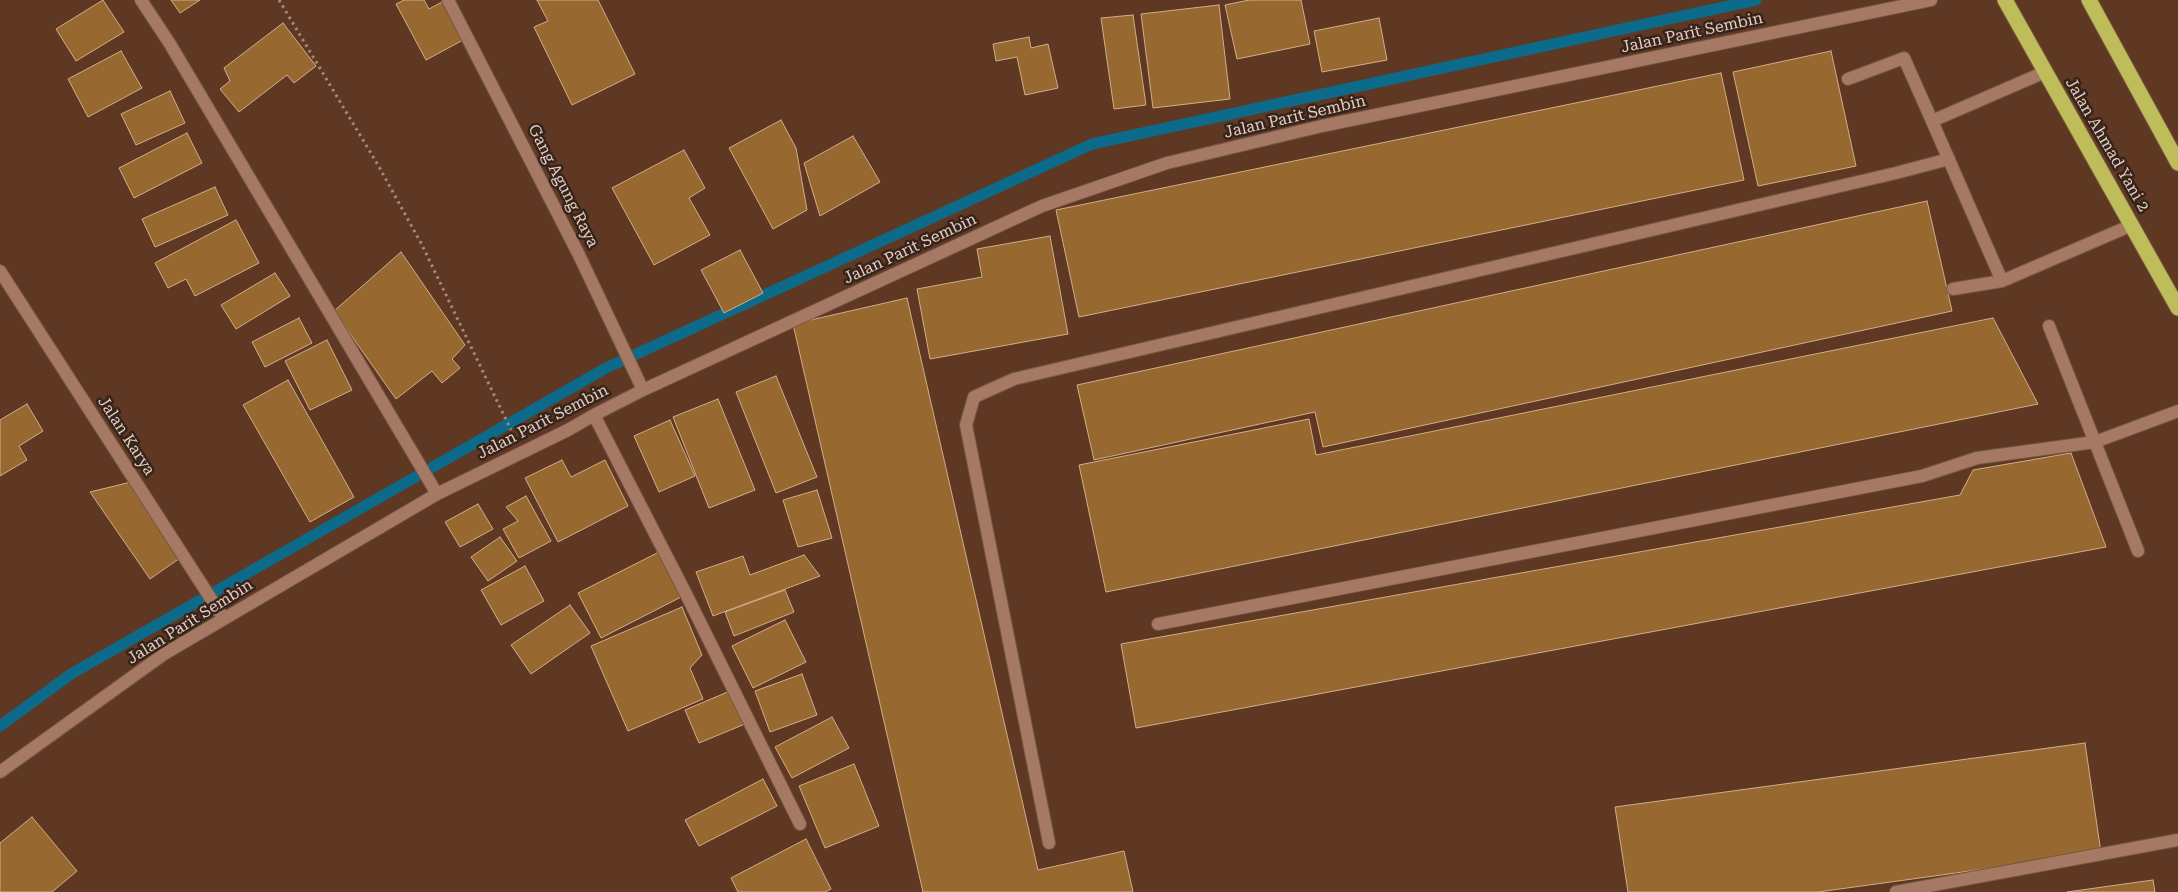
<!DOCTYPE html>
<style>
body{margin:0}
canvas{display:block;background:#5e3823}
</style>
<canvas width="2178" height="892"></canvas>
<script>
const ctx = document.querySelector('canvas').getContext('2d');
ctx.lineJoin = 'round';
const toPath = rows => new Path2D(rows.map(r => 'M' + r).join(''));
function strokePath(path, color, width, dash) { ctx.strokeStyle = color; ctx.lineWidth = width; ctx.lineCap = dash ? 'butt' : 'round'; ctx.setLineDash(dash || []); ctx.stroke(path); }
function paint(path, color) { ctx.fillStyle = color; ctx.fill(path, 'evenodd'); }
function write(font, color, halo, rows, align = 'center') {
  ctx.font = font + ' "Roboto Serif",serif'; ctx.lineWidth = 5; ctx.setLineDash([]); ctx.textBaseline = 'middle'; ctx.strokeStyle = halo; ctx.fillStyle = color; for (const [text, x, y, turn = 0] of rows) {
    ctx.save(); ctx.translate(x, y); ctx.rotate((+turn || 0) * Math.PI / 180); ctx.textAlign = isNaN(turn) ? turn : align; if (halo) ctx.strokeText(text, 0, 0); ctx.fillText(text, 0, 0); ctx.restore();
  }
}
strokePath(toPath([
 [0,726,71,674,606,368,1092,144,1756,0]
]), '#0c6b8b', 11);
const building = toPath([
 [103,0,124,32,76,61,56,29,103,0],
 [171,0,200,0,180,13,171,0],
 [404,0,424,0,429,9,442,2,463,40,426,60,396,4,404,0],
 [537,0,598,0,635,74,572,105,534,27,548,21,537,0],
 [1249,0,1301,0,1310,44,1237,59,1225,5,1249,0],
 [1219,5,1230,99,1153,108,1141,14,1219,5],
 [1133,15,1146,105,1114,109,1101,18,1133,15],
 [1379,18,1387,60,1322,72,1314,31,1379,18],
 [283,23,316,66,294,83,287,75,239,112,220,89,230,81,224,68,283,23],
 [1029,37,1031,48,1048,44,1058,88,1025,95,1017,57,996,61,993,44,1029,37],
 [121,51,142,88,88,117,68,79,121,51],
 [1831,51,1856,166,1758,186,1733,72,1831,51],
 [1721,73,1744,180,1079,317,1056,210,1721,73],
 [170,91,185,123,136,145,121,114,170,91],
 [781,120,796,148,807,210,773,229,729,148,781,120],
 [187,133,202,163,134,198,119,168,187,133],
 [853,136,880,182,820,216,804,163,853,136],
 [684,150,705,188,689,198,710,235,654,265,612,188,684,150],
 [215,187,228,215,155,247,142,219,215,187],
 [1927,201,1952,311,1323,447,1315,412,1094,460,1077,385,1927,201],
 [236,220,259,263,195,296,186,279,168,288,155,263,236,220],
 [1050,236,1068,334,930,359,917,289,982,277,977,249,1050,236],
 [740,250,763,293,724,313,701,270,740,250],
 [401,252,465,345,452,359,460,368,442,383,432,371,396,399,334,311,401,252],
 [275,273,290,296,236,329,221,305,275,273],
 [907,298,1038,870,1124,851,1133,892,923,892,793,324,907,298],
 [299,318,312,343,265,367,252,342,299,318],
 [1993,318,2038,404,1106,592,1079,465,1309,419,1316,455,1993,318],
 [327,340,352,390,310,410,285,361,327,340],
 [776,376,817,477,776,493,736,392,776,376],
 [288,380,354,497,310,522,243,405,288,380],
 [718,399,755,490,709,508,673,417,718,399],
 [27,404,43,431,19,446,27,460,0,476,0,420,27,404],
 [670,420,695,476,659,492,634,436,670,420],
 [2071,453,2106,547,1136,728,1121,644,1960,495,1973,470,2071,453],
 [562,460,571,477,605,460,628,506,558,542,525,478,562,460],
 [131,482,183,556,150,579,90,492,131,482],
 [817,490,832,538,798,547,783,500,817,490],
 [526,496,551,541,519,558,503,529,518,521,506,507,526,496],
 [478,504,493,529,460,547,445,522,478,504],
 [500,537,517,561,488,581,471,557,500,537],
 [659,552,683,596,601,638,578,593,659,552],
 [804,555,820,576,713,616,696,572,743,556,750,575,804,555],
 [525,566,544,601,501,625,481,590,525,566],
 [785,590,794,612,734,636,725,612,785,590],
 [570,605,590,633,531,674,511,645,570,605],
 [682,607,702,655,690,668,703,699,628,731,591,646,682,607],
 [785,620,806,662,753,688,732,646,785,620],
 [802,674,817,715,770,732,755,691,802,674],
 [730,691,745,724,699,743,685,710,730,691],
 [832,717,849,748,792,778,775,747,832,717],
 [2085,743,2101,853,1818,892,1628,892,1615,807,2085,743],
 [854,764,879,826,825,848,799,786,854,764],
 [763,779,777,806,699,846,685,820,763,779],
 [32,817,77,871,52,892,0,892,0,843,32,817],
 [806,839,831,889,825,892,738,892,731,878,806,839],
 [2153,880,2155,892,2067,892,2153,880]
]);
paint(building, '#976830');
strokePath(building, '#d1ae89', 1);
const lane = toPath([
 [2045,72,1932,121,2002,281,2132,225],
 [1848,79,1904,58,1932,121],
 [1953,289,2002,281],
 [2049,326,2138,551],
 [1158,624,1922,476,1977,458,2095,442,2178,411],
 [1049,843,966,425,974,397,1014,379,1896,173,1949,159],
 [1896,892,2178,840]
]);
const street = toPath([
 [141,0,170,44,437,494],
 [448,0,579,255,643,390],
 [0,271,224,619],
 [594,415,686,594,800,824],
 [0,772,164,654,437,494,568,430,594,415,643,390,1042,206,1167,163,1322,126,1931,0]
]);
const highway = toPath([
 [2005,0,2178,308],
 [2089,0,2178,163]
]);
strokePath(lane, '#765643', 14);
strokePath(street, '#765643', 14);
strokePath(highway, '#765643', 17);
strokePath(toPath([
 [279,0,378,165,422,245,511,430]
]), '#a78978', 3, [2.5, 4]);
strokePath(lane, '#a57963', 12);
strokePath(street, '#a57963', 12);
strokePath(highway, '#bebd5a', 15);
write('16px', '#e5cdc1', '#36241b', [
 ["Jalan Parit Sembin",1692,33,-12],
 ["Jalan Parit Sembin",1295,117,-13],
 ["Jalan Ahmad Yani 2",2107,145,60],
 ["Gang Agung Raya",563,186,63],
 ["Jalan Parit Sembin",910,249,-25],
 ["Jalan Parit Sembin",543,422,-27],
 ["Jalan Karya",126,436,57],
 ["Jalan Parit Sembin",190,622,-32]
]);
</script>
